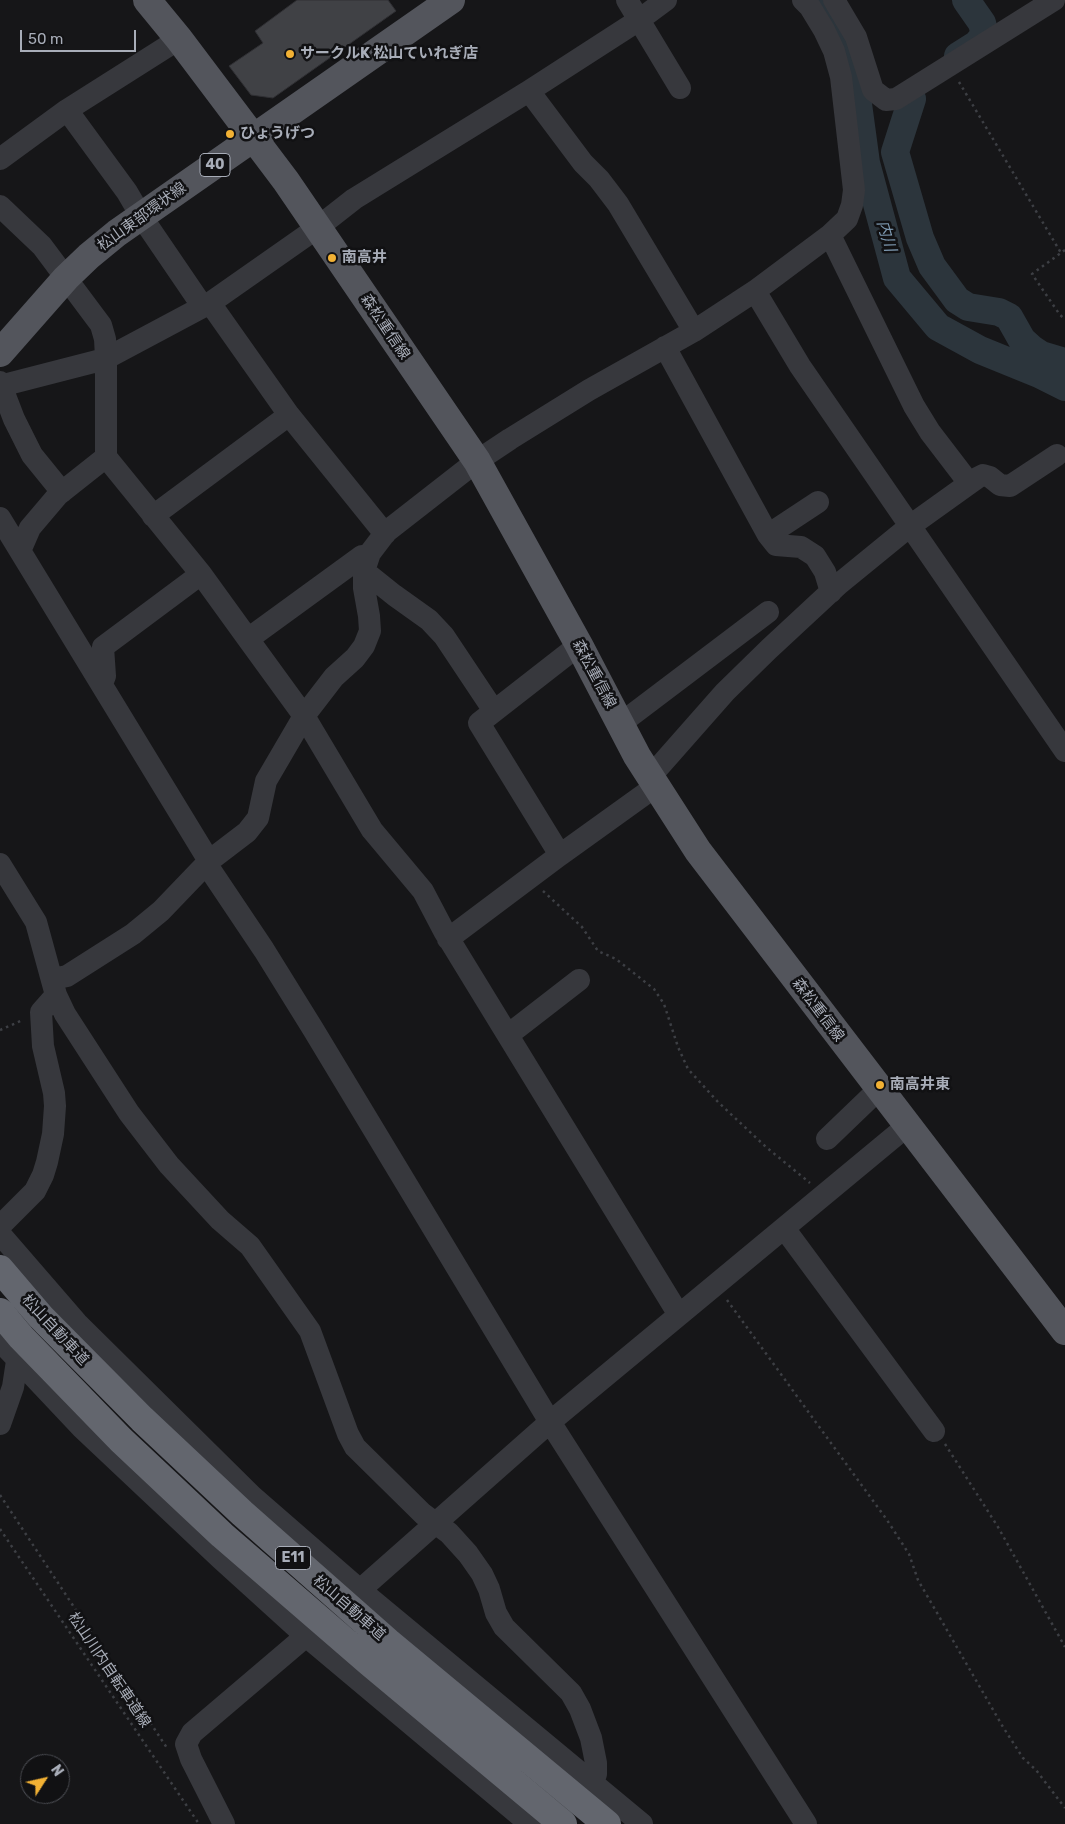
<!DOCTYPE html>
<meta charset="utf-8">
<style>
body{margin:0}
#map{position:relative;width:1065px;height:1824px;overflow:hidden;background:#161618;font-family:Rubik,sans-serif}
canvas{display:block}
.north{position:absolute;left:20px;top:1754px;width:50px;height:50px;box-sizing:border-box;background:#111113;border:1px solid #4d4f55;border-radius:50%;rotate:55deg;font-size:14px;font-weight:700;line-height:20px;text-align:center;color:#a8adb8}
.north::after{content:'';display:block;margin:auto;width:18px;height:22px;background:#f2b134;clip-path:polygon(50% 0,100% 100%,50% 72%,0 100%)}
.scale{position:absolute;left:20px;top:30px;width:116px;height:22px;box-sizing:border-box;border:2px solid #a8adb8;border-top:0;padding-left:6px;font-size:15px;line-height:18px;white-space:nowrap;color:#a8adb8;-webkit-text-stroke:4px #111113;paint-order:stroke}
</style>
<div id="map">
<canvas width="1065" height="1824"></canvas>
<div class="north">N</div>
<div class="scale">50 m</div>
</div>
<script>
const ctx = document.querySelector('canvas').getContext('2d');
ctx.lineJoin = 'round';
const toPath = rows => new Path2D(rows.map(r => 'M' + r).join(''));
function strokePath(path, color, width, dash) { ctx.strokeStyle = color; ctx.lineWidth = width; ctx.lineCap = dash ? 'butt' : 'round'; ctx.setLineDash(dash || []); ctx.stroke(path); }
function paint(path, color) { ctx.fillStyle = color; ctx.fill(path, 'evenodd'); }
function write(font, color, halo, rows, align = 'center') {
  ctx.font = font + ' Rubik,"Noto Sans JP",sans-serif'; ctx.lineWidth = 5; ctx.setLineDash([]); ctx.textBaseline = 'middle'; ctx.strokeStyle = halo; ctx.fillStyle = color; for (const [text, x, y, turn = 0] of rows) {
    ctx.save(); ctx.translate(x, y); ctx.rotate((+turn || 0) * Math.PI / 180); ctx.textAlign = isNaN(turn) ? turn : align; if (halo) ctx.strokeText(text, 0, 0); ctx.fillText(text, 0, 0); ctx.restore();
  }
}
strokePath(toPath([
 [819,0,839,29,855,82,866,163,897,278,938,327,980,350,1039,374,1065,387],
 [958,56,977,44,982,38,984,31,982,23,966,0],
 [912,99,895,152,920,238,932,266,957,300,968,307,999,312,1009,317,1022,340,1032,349,1041,355,1065,362]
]), '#2c353c', 28);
const building = toPath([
 [297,0,388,0,396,11,273,98,251,95,229,66,263,43,255,31,297,0]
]);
paint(building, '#404145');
strokePath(building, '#303034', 1);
strokePath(toPath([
 [959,82,1061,253],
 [1065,250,1032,274,1060,315,1065,319],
 [543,891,582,927,598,951,616,959,654,989,664,1004,678,1047,688,1069,718,1102,766,1147,810,1183],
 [0,1030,23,1020],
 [727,1300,887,1520,909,1554,918,1580,1003,1727,1023,1758,1036,1770,1065,1808],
 [945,1444,998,1527,1065,1647],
 [0,1495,167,1748],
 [0,1529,199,1824]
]), '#3d3f44', 2.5, [2.5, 4]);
strokePath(toPath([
 [627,0,680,88],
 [834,0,856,37,873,90,886,100,896,99,1054,0],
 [529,91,583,163,599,179,618,204,694,331],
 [67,110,127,192,141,216,203,307],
 [0,159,67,110,179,39],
 [0,206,42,246,101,325,105,339,106,358,106,457,201,574,248,639,304,716,372,830,423,891,444,931,679,1315],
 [830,235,914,406,930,432,969,483],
 [755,291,800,366,1065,751],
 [210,303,289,415,385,534],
 [665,347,768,535,776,545,801,547,815,556,825,572,831,592],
 [0,382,4,385,105,359,210,303,317,228,354,199,529,91,639,20,666,0],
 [4,385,4,393,14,419,32,455,62,492],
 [153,516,289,415],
 [0,518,209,861],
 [768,535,818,502],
 [20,551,30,528,58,495,106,457],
 [364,571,394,595,429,620,444,636,494,711],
 [248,639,362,556],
 [579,645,479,723,560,855,656,786],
 [102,684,105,676,103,647,201,574],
 [620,724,768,612],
 [649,775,658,768,725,692,769,649,839,584,910,526,977,478,983,475,990,477,1000,485,1010,486,1057,455],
 [0,864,36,922,56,995,65,1014,129,1113,169,1165,220,1220,250,1246,310,1331,348,1434,355,1447,423,1514,449,1533,468,1554,482,1574,489,1589,496,1613,504,1627,571,1693,580,1709,591,1738,596,1763,596,1774,593,1783],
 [207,865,264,950,313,1029,550,1422,806,1824],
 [448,939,560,855],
 [53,979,67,976,133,934,161,911,209,861,247,832,258,818,266,781,304,716,334,677,355,658,364,646,370,631,369,616,364,588,364,571,370,553,386,532,477,461,510,439,589,390,694,331,755,291,830,235,847,219,852,205,854,190,841,77,834,51,824,30,810,7,803,0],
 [508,1035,579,980],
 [827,1139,879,1089],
 [0,1226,35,1191,43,1175,47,1162,53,1134,55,1106,54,1093,43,1046,41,1012,56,995],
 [784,1228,934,1431],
 [0,1234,77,1323,252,1496,360,1590,642,1824],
 [0,1341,82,1428,221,1559,306,1636,530,1824],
 [0,1424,13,1387,17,1361],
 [360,1590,550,1422,907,1126],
 [224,1824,191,1759,186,1744,192,1733,306,1636]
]), '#37383d', 22);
strokePath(toPath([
 [147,0,179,39,286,181,477,461,579,645,637,756,698,851,1065,1331],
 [0,353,66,278,89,256,117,233,451,0]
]), '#53555c', 28);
strokePath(toPath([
 [0,1269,41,1317,142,1419,242,1513,388,1642,607,1824],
 [0,1312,21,1337,121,1440,222,1535,370,1663,563,1824]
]), '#63666e', 28);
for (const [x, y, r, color] of [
 [290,54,5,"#f2b134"],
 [230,134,5,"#f2b134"],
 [332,258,5,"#f2b134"],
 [880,1085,5,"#f2b134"]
]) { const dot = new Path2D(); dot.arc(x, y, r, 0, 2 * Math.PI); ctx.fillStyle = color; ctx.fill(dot); strokePath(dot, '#111113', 2); }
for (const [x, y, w] of [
 [215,165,30],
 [293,1558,35]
]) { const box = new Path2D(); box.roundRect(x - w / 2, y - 11.5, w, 23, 4); ctx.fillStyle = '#111113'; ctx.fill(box); strokePath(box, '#a8adb8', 1); }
write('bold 14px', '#a8adb8', null, [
 ["40",215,165],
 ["E11",293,1558]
]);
write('bold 15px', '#a8adb8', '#111113', [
 ["サークルK 松山ていれぎ店",300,54],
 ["ひょうげつ",240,134],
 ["南高井",342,258],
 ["南高井東",890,1085]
], 'left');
write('15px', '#a8adb8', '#111113', [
 ["松山東部環状線",142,217,-36],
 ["森松重信線",385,327,56],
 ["森松重信線",594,674,62],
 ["森松重信線",818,1010,53],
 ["松山自動車道",55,1330,47],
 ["松山自動車道",349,1608,41],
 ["松山川内自転車道線",109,1670,56]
]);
write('italic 16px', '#7f9bb3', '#111113', [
 ["内川",886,236,74]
]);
</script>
